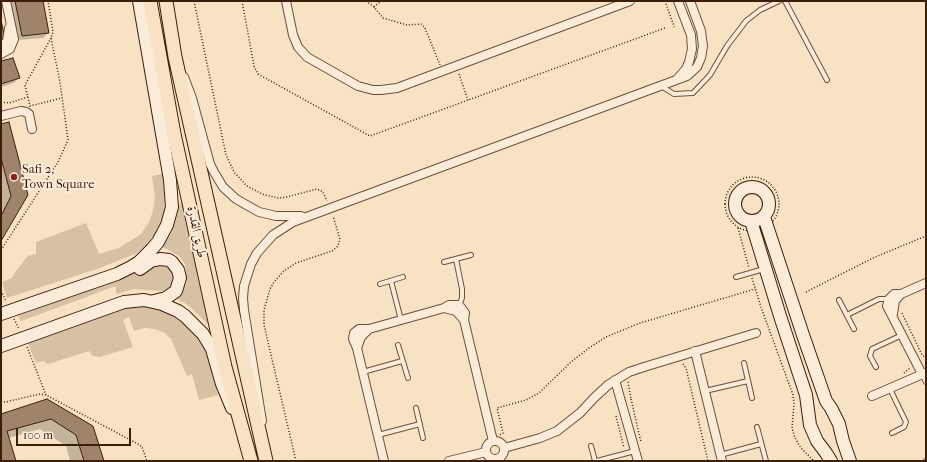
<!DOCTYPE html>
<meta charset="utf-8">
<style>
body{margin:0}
#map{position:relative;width:927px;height:462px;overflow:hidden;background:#f7e2c4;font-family:"IM FELL French Canon",serif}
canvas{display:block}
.frame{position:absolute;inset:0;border:2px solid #3c1f0b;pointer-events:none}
.scale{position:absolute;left:16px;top:428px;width:115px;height:18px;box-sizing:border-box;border:2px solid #3c1f0b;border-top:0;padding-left:5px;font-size:12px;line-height:14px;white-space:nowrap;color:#3c1f0b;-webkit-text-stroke:3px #faecd9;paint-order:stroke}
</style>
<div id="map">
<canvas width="927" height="462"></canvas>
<div class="frame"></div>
<div class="scale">100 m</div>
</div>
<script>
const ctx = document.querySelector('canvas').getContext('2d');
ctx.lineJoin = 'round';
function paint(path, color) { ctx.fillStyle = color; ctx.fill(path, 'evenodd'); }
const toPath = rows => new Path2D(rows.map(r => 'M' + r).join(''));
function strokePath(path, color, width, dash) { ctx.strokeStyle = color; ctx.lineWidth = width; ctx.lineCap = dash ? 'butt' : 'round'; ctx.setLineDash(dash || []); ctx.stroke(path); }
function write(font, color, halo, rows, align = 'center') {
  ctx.font = font + ' "IM FELL French Canon",Amiri,serif'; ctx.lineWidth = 4; ctx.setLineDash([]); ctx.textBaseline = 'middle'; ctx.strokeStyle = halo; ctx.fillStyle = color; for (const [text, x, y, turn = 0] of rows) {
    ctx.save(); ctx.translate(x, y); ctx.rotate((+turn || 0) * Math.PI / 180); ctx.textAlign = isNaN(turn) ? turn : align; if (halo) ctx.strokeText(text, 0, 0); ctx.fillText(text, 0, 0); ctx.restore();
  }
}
paint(toPath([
 [162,174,165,183,165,193,164,214,154,235,146,245,135,254,97,269,7,298,2,282,12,278,16,271,28,256,36,254,36,242,86,223,99,254,119,248,141,234,149,222,153,211,155,197,152,176],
 [181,201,196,267,210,326,188,305,175,298,183,290,187,282,185,264,179,256,163,247,173,230],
 [165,261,176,274,172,286,168,289,162,291,134,289,116,294,116,286,21,321,18,316],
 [156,305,188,323,204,345,218,395,199,400,192,374,187,376,171,339,165,333,155,329,144,328,134,331,129,317,123,320,133,347,100,357,93,356,89,351,48,364,43,361,36,363,27,341,116,307]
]), '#d7c1a5');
paint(toPath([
 [10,1,42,1,48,33,43,38,17,40],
 [1,62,19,78,14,83,1,87],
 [1,125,27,195,1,240],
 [47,401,103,461,70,461,66,446,40,429,8,438,15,461,1,461,1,415]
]), '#0003');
const building = toPath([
 [15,1,43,1,49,33,22,36,15,1],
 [1,20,5,38,1,39,1,20],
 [13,58,20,78,1,84,1,61,13,58],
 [9,122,28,195,1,241,1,216,11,196,1,158,1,124,9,122],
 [47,399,93,426,104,461,84,461,76,435,51,419,7,431,16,461,1,461,1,414,47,399]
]);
paint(building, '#9d846b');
strokePath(building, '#3c1f0b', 1);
const lane = toPath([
 [785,1,827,80],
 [661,86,674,94,693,93,710,75,727,46,746,21,760,10,779,1],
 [456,259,462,289,462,298,459,305],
 [444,262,471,255],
 [736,277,764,269],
 [391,281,401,320],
 [380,284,403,277],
 [839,300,854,329],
 [847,315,879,299,889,299],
 [398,345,408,378],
 [744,363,752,398],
 [876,367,870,356,872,349,902,335],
 [363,372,402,361],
 [922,374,926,382],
 [890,389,906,422,904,427,892,433],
 [705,391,748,381],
 [416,408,423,438],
 [757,427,766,461],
 [378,435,420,424],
 [591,446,595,461],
 [720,455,761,444],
 [597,461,635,451]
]);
const street = toPath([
 [286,1,293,35,298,47,307,57,358,86,373,90,381,90,397,88,630,1],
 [1,48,7,41,9,28],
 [1,54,10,49,14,39,6,1],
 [184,77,192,98,210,164,214,172,223,187,236,199,259,212,276,216,301,216],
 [677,79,686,69,689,62,692,49,691,35,678,1],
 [1,116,21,111,26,112,29,114,32,129],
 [444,308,456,311,464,320],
 [893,314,895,301,901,294],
 [369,329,359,329,354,333,353,339,357,348,384,461],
 [357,348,361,337,369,329,444,308,449,305,459,305,465,313,464,320,493,441],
 [695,351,722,461],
 [922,374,887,306,889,299,894,294,901,294,926,283],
 [615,380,638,461],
 [872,396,925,373],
 [262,421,244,310,243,298,244,286,251,264,257,253,273,235,293,222,687,76,697,67,701,58,703,46,701,31,690,1],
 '486 450a9 9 0 1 1 18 0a9 9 0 1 1-18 0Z',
 [504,448,540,438,557,431,580,413,594,398,608,385,629,372,644,367,756,333],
 [449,461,486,452]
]);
const secondary = toPath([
 '735 204a17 17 0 1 1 34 0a17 17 0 1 1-34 0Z',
 [764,217,803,335,826,401,831,408,839,424,843,441,850,461],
 [751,221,780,316,806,395,810,425,817,441,826,453,831,461],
 [140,269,151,261,160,259,169,260,172,262,178,270,180,278,176,291,166,298,154,301],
 [1,314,117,274,131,267,139,262,152,249,158,242,167,225,172,207,170,180,139,1],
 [1,346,124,302,144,300,162,304,178,311,185,316,203,334,212,349,222,384,232,408]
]);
const primary = toPath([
 [150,1,174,134,225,367,251,461],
 [166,1,175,57,266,461]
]);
strokePath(lane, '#6b5039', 6);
strokePath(street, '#6b5039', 10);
strokePath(secondary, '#3c1f0b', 14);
strokePath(primary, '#3c1f0b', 15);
strokePath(toPath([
 [194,1,226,155,234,172,247,186,262,194,278,198,287,197,317,189,323,192,327,201],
 [242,1,254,66,258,74,370,136,665,28],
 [366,1,374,7,383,18,407,25,421,24,425,28,440,65],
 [665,1,675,29],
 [374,7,381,1],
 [51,38,25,85,30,106,62,98],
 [459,74,468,100],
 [1,102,9,103,28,97],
 '725 204a27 27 0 1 1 54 0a27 27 0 1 1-54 0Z',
 [738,228,749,268],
 [1,250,58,162,68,140,60,82,51,38,53,32,48,1],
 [752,278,761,307,793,395,794,403,792,428,795,438,801,448,814,461],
 [1,291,6,301],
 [806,292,873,258,926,236],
 [902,313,922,355,926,358],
 [14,319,19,329],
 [27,347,46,395],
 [683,364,686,368,708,461],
 [904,373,910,368],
 [628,382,631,399],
 [631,399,641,442],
 [1,403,40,394,46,395,138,444,142,447,147,461],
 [616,416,624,448],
 [500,435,503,433,497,408,526,400,539,393,571,362,589,348,606,337,640,323,755,289],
 [296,461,264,325,264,310,270,289,274,282,284,271,296,263,332,251,338,246,340,239,333,216],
 [501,461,505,455],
 [921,461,926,458]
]), '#3c1f0b', 1.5, [1, 2]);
strokePath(lane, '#faecd9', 4);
strokePath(street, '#faecd9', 8);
strokePath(secondary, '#faecd9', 12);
strokePath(primary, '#f7e2c4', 13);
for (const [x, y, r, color] of [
 [14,177,4,"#8f2418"]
]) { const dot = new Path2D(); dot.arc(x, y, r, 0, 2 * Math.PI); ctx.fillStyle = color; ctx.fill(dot); strokePath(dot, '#faecd9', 1.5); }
write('13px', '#3c1f0b', '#faecd9', [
 ["Safi 2,",22,170],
 ["Town Square",22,185]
], 'left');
write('13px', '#3c1f0b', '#faecd9', [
 ["طريق القدرة",196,232,78]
]);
</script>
